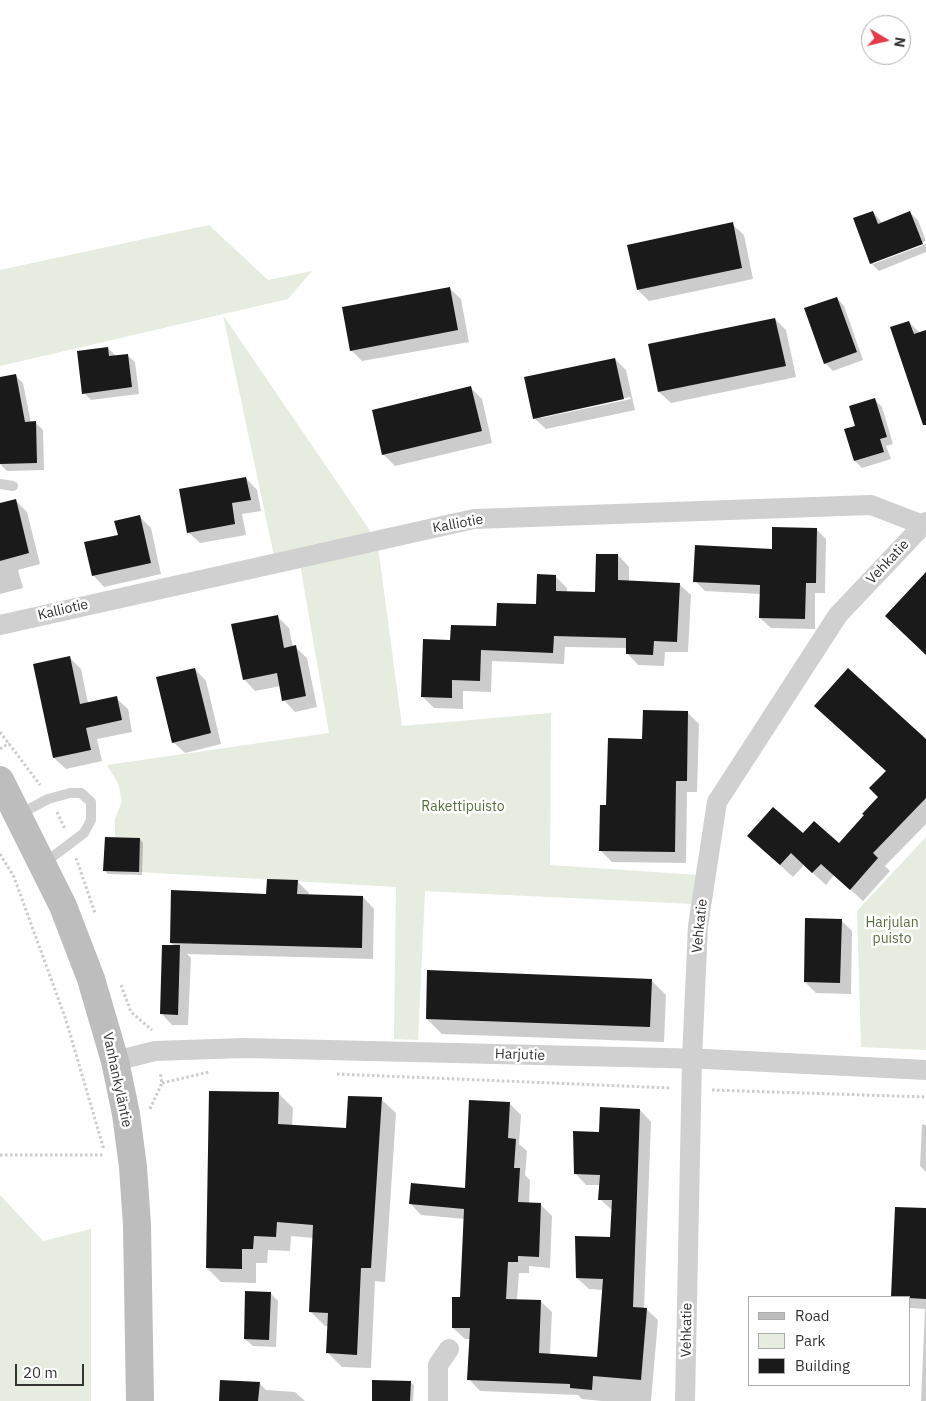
<!DOCTYPE html>
<meta charset="utf-8">
<style>
body{margin:0}
#map{position:relative;width:926px;height:1401px;overflow:hidden;background:#fff;font-family:"IBM Plex Sans",sans-serif}
canvas{display:block}
.legend{position:absolute;left:748px;top:1296px;width:162px;height:90px;box-sizing:border-box;background:#fff;border:1px solid #adadad;margin:0;padding:6px 9px;list-style:none;font-size:15px;color:#333}
.legend li{display:flex;align-items:center;gap:10px;height:25px}
.legend b{width:25px;border:1px solid #adadad}
.north{position:absolute;left:861px;top:15px;width:50px;height:50px;box-sizing:border-box;background:#fff;border:1px solid #adadad;border-radius:50%;rotate:99deg;font-size:14px;font-weight:700;line-height:20px;text-align:center;color:#333}
.north::after{content:'';display:block;margin:auto;width:18px;height:22px;background:#e63946;clip-path:polygon(50% 0,100% 100%,50% 72%,0 100%)}
.scale{position:absolute;left:15px;top:1364px;width:69px;height:22px;box-sizing:border-box;border:2px solid #333;border-top:0;padding-left:6px;font-size:15px;line-height:18px;white-space:nowrap;color:#333;-webkit-text-stroke:4px #fff;paint-order:stroke}
</style>
<div id="map">
<canvas width="926" height="1401"></canvas>
<ul class="legend">
<li><b style="height:6px;background:#bdbdbd"></b>Road</li>
<li><b style="height:14px;background:#e6ecdf"></b>Park</li>
<li><b style="height:14px;background:#1a1a1a"></b>Building</li>
</ul>
<div class="north">N</div>
<div class="scale">20 m</div>
</div>
<script>
const ctx = document.querySelector('canvas').getContext('2d');
ctx.lineJoin = 'round';
function paint(path, color) { ctx.fillStyle = color; ctx.fill(path, 'evenodd'); }
const toPath = rows => new Path2D(rows.map(r => 'M' + r).join(''));
function strokePath(path, color, width, dash) { ctx.strokeStyle = color; ctx.lineWidth = width; ctx.lineCap = dash ? 'butt' : 'round'; ctx.setLineDash(dash || []); ctx.stroke(path); }
function write(font, color, halo, rows, align = 'center') {
  ctx.font = font + ' "IBM Plex Sans",sans-serif'; ctx.lineWidth = 5; ctx.setLineDash([]); ctx.textBaseline = 'middle'; ctx.strokeStyle = halo; ctx.fillStyle = color; for (const [text, x, y, turn = 0] of rows) {
    ctx.save(); ctx.translate(x, y); ctx.rotate((+turn || 0) * Math.PI / 180); ctx.textAlign = isNaN(turn) ? turn : align; if (halo) ctx.strokeText(text, 0, 0); ctx.fillText(text, 0, 0); ctx.restore();
  }
}
paint(toPath([
 [209,225,268,280,312,271,288,299,0,366,0,270],
 [223,315,373,535,274,556],
 [378,547,402,726,551,713,550,865,698,875,694,904,425,891,418,1040,394,1039,396,887,139,872,140,838,115,837,115,819,122,801,118,783,107,765,329,733,300,564],
 [926,837,926,1050,861,1047,857,911],
 [0,1195,43,1241,91,1229,91,1401,0,1401]
]), '#e6ecdf');
paint(toPath([
 [873,212,882,223,910,213,918,220,926,241,873,261,873,264,926,244,926,252,879,271,871,263],
 [732,224,744,235,753,279,649,301,638,290],
 [449,288,461,299,469,342,362,361,351,350],
 [837,298,844,306,863,360,833,371,825,363],
 [775,319,786,330,796,377,671,403,659,392],
 [909,322,920,333,926,331,926,425,923,422],
 [108,348,116,356,127,355,135,362,139,394,91,400,84,393],
 [615,359,626,370,635,410,546,429,534,418],
 [630,397,631,399,541,418,541,416],
 [15,375,23,383,31,423,36,423,43,430,44,470,7,471,0,464,0,379],
 [471,388,482,399,492,443,395,466,383,454],
 [874,399,882,407,893,444,886,446,891,459,862,468,855,461,857,427],
 [246,478,257,490,261,511,242,514,246,535,200,543,188,532],
 [15,500,27,512,40,564,18,570,23,588,0,594,0,504],
 [140,517,151,528,161,574,104,587,93,575,119,536],
 [816,529,826,539,825,593,815,593,815,629,771,628,760,618,761,594,705,591,695,581,773,550],
 [618,555,629,567,629,582,679,584,691,595,688,652,665,652,664,666,638,665,627,653,627,648,565,647,564,664,492,661,491,692,463,691,463,709,434,708,422,696,451,642,497,628,537,606,556,577,567,588,567,593,596,593],
 [277,616,289,628,293,647,295,647,307,658,317,707,295,712,284,700,281,686,255,691,244,679],
 [70,658,81,669,88,703,116,698,128,709,132,732,97,739,102,761,66,769,54,758],
 [195,669,206,681,221,744,185,753,173,742],
 [688,713,699,724,697,792,687,792,686,863,612,862,601,851,608,807,644,740],
 [926,741,926,824,885,866,890,871,863,901,834,875,826,885,804,865,793,877,748,836,803,835,839,845],
 [140,839,143,843,142,875,108,874,105,871],
 [297,881,309,893,308,895,363,897,374,909,373,959,187,954,191,958,188,1025,172,1025,161,1013,175,946,171,943],
 [841,920,852,931,851,994,816,993,805,982],
 [651,980,666,995,664,1042,442,1034,427,1019],
 [279,1094,293,1108,292,1126,347,1130,381,1099,396,1113,385,1282,375,1281,371,1368,342,1367,327,1352,329,1326,325,1326,310,1311,314,1238,291,1236,290,1251,268,1250,267,1263,256,1263,256,1283,221,1282,207,1268],
 [510,1104,521,1115,519,1144,527,1151,525,1175,530,1180,529,1204,541,1205,552,1216,550,1268,529,1266,529,1273,519,1273,517,1300,540,1301,552,1312,550,1355,598,1358,604,1290,589,1289,577,1278,612,1239,613,1211,600,1199,600,1185,586,1185,575,1173,600,1133,640,1110,651,1122,644,1309,646,1309,658,1320,651,1401,602,1401,582,1399,578,1395,480,1391,469,1379,471,1339,465,1339,453,1328,461,1298,465,1219,421,1215,410,1203,466,1189],
 [922,1124,926,1125,926,1172,920,1166],
 [926,1210,926,1401,921,1401,925,1309,910,1308,910,1297,892,1296],
 [270,1293,278,1301,276,1347,253,1346,245,1339],
 [410,1382,414,1385,413,1401,373,1401],
 [259,1383,266,1390,295,1392,305,1401,220,1401]
]), '#0003');
paint(toPath([
 [873,211,878,224,910,211,923,244,870,264,853,218],
 [733,222,742,268,637,290,627,245],
 [450,287,458,330,350,351,342,307],
 [837,297,857,352,824,364,804,308],
 [775,318,786,366,658,392,648,344],
 [909,321,914,334,926,330,926,425,923,425,890,327],
 [108,347,109,356,128,354,132,387,82,394,77,351],
 [615,358,624,399,533,419,524,377],
 [16,374,25,422,36,421,37,463,0,464,0,377],
 [471,386,482,431,382,455,372,410],
 [875,398,887,437,880,439,884,452,854,461,844,429,855,426,849,406],
 [246,477,251,500,232,503,235,524,187,533,179,489],
 [16,499,29,553,0,561,0,503],
 [140,515,151,563,92,576,84,542,118,535,114,521],
 [772,527,817,528,816,583,806,583,805,619,759,618,760,585,693,582,695,545,772,549],
 [596,554,618,554,618,580,680,583,677,642,654,641,653,655,626,654,626,638,554,636,553,653,481,650,480,681,452,680,452,698,421,697,423,639,450,640,451,625,496,626,497,603,536,604,537,574,556,575,556,591,595,592],
 [926,572,926,655,885,616],
 [278,615,284,648,296,645,306,696,282,701,277,673,243,680,231,624],
 [70,656,80,704,117,696,122,720,86,728,91,750,53,758,33,664],
 [195,668,211,733,172,743,156,677],
 [848,668,926,739,926,798,873,853,878,858,850,890,821,864,812,873,791,853,780,865,747,836,773,807,803,833,814,821,839,843,864,815,862,814,878,797,869,788,886,771,814,706],
 [643,710,688,711,687,781,676,781,675,852,599,851,600,805,606,805,608,738,642,739],
 [105,837,140,838,139,872,103,871],
 [267,879,298,880,297,894,363,896,362,948,170,943,171,890,266,894],
 [805,918,842,919,840,983,804,982],
 [162,945,180,945,178,1015,160,1014],
 [427,970,652,979,650,1027,426,1019],
 [209,1091,279,1092,278,1124,346,1128,348,1096,382,1097,371,1268,361,1268,357,1355,326,1353,328,1313,309,1312,313,1225,277,1222,276,1237,254,1236,253,1249,242,1249,242,1269,206,1268],
 [469,1100,510,1102,508,1138,516,1139,514,1168,520,1168,518,1202,541,1203,539,1257,518,1256,518,1262,508,1262,506,1299,541,1300,539,1353,597,1357,603,1279,576,1278,575,1236,610,1237,612,1200,598,1200,600,1175,574,1174,573,1131,599,1132,600,1107,640,1109,633,1307,647,1308,641,1380,593,1376,592,1390,570,1388,570,1384,467,1380,470,1328,452,1328,452,1297,460,1297,464,1209,409,1204,411,1183,465,1188],
 [895,1207,926,1208,926,1299,891,1297],
 [245,1291,271,1292,269,1340,244,1339],
 [220,1380,260,1382,258,1401,219,1401],
 [372,1380,411,1381,410,1401,372,1401]
]), '#1a1a1a');
strokePath(toPath([
 [0,732,40,785],
 [0,749,9,743],
 [57,812,65,829],
 [0,854,14,877,66,1020,104,1150],
 [76,858,95,913],
 [121,985,131,1012,152,1030],
 [337,1074,671,1088],
 [162,1083,209,1072],
 [712,1090,926,1097],
 [150,1109,162,1083,160,1072],
 [0,1155,105,1155]
]), '#cdcdcd', 3, [2.5, 2.5]);
strokePath(toPath([
 [0,484,13,486],
 [18,815,48,799,70,793,81,793,91,802,91,820,84,833,43,864]
]), '#d0d0d0', 10);
strokePath(toPath([
 [0,625,474,519,871,505,923,525],
 [115,1061,155,1051,244,1048,706,1059,926,1070],
 [438,1401,438,1365,449,1349],
 [685,1401,692,1059,698,926,717,802,838,615,926,522]
]), '#d0d0d0', 20);
strokePath(toPath([
 [0,780,63,906,91,979,115,1061,126,1114,133,1167,137,1225,140,1401]
]), '#bdbdbd', 28);
write('14px', '#333', '#fff', [
 ["Kalliotie",458,524,-10],
 ["Vehkatie",888,562,-47],
 ["Kalliotie",63,610,-13],
 ["Vehkatie",700,926,-84],
 ["Harjutie",520,1055,2],
 ["Vanhankyläntie",117,1080,78],
 ["Vehkatie",687,1330,-89]
]);
write('14px', '#56703f', '#fff', [
 ["Rakettipuisto",463,807],
 ["Harjulan",892,923],
 ["puisto",892,939]
]);
</script>
